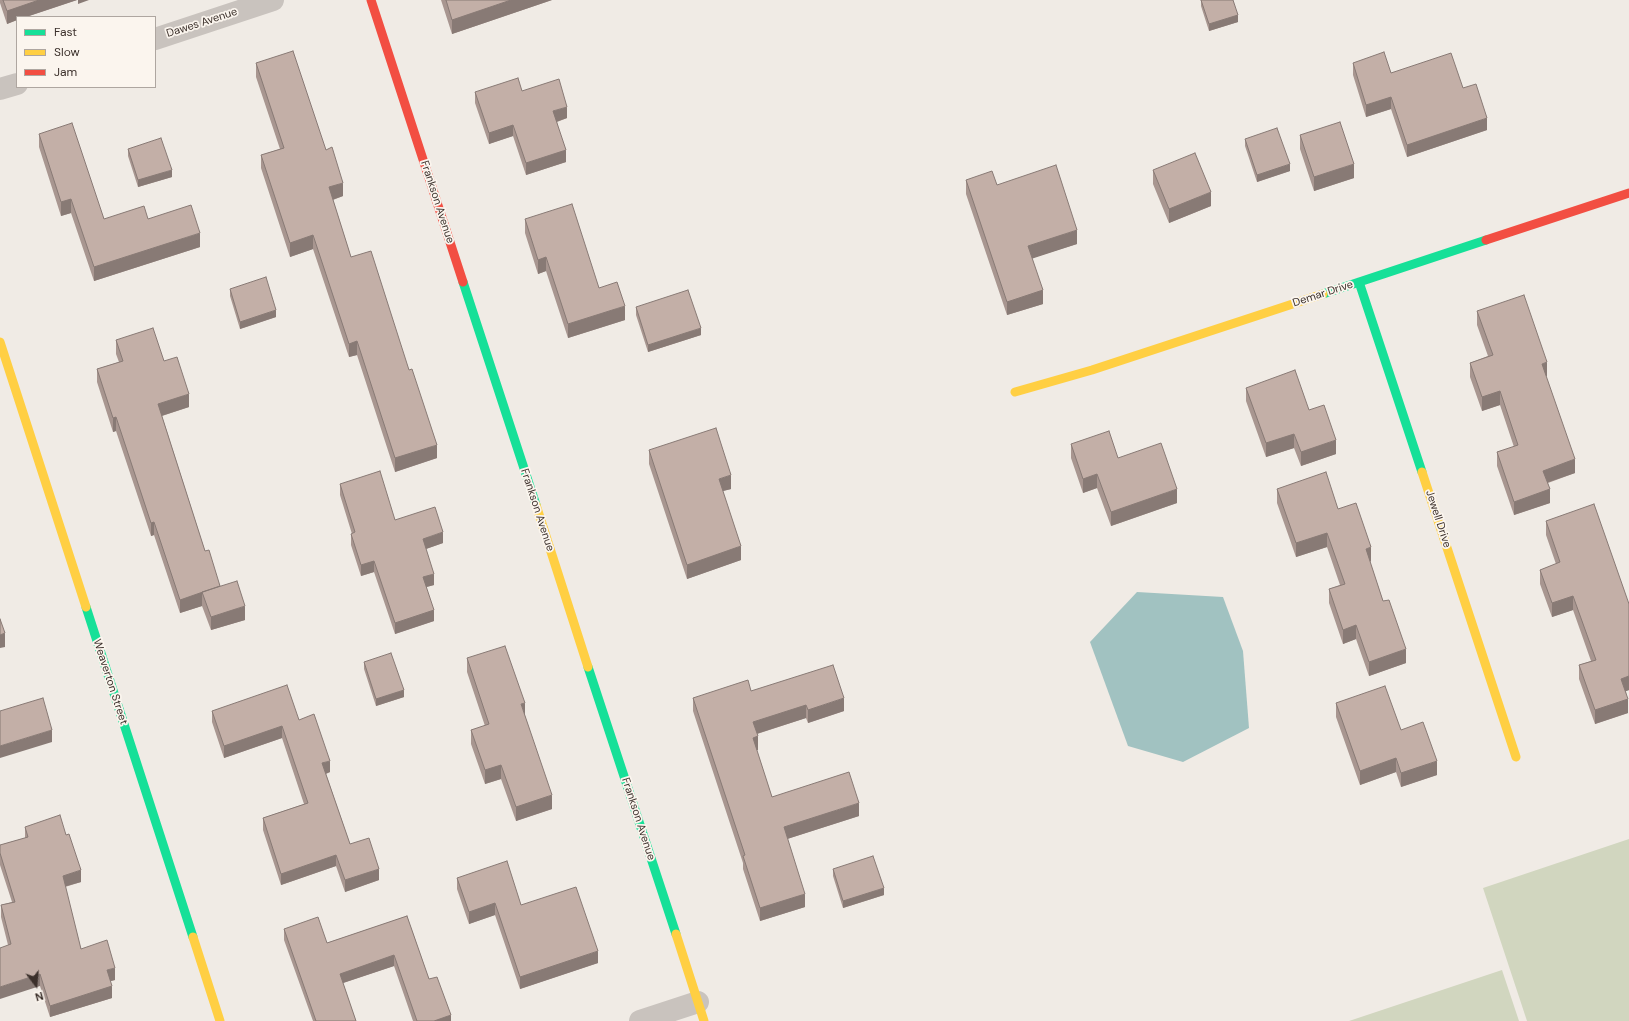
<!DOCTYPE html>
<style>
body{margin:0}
#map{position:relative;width:1629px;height:1021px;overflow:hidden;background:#f0ebe5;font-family:"DM Sans",sans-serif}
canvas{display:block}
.legend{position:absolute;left:16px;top:16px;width:140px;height:72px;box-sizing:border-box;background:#fbf5ee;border:1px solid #aea6a0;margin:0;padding:5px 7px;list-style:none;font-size:12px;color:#3b302b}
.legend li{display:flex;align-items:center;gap:8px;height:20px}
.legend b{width:20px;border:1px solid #aea6a0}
.north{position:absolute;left:16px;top:965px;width:40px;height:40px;-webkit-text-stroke:3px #fbf5ee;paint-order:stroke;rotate:164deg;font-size:11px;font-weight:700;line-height:16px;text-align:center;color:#3b302b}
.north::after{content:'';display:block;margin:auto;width:14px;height:18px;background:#3b302b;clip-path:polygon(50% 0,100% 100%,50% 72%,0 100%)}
</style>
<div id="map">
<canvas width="1629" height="1021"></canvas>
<ul class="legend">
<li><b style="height:5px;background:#16e098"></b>Fast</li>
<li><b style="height:5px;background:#ffcf43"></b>Slow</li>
<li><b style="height:5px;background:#f24e42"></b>Jam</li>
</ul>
<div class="north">N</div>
</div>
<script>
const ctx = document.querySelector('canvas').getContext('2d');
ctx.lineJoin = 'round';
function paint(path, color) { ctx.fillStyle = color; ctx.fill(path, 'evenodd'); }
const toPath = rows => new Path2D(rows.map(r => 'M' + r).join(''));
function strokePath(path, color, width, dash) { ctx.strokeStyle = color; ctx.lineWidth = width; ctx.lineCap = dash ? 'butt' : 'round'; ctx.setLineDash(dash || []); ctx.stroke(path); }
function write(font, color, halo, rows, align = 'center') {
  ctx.font = font + ' "DM Sans",sans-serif'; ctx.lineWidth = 3.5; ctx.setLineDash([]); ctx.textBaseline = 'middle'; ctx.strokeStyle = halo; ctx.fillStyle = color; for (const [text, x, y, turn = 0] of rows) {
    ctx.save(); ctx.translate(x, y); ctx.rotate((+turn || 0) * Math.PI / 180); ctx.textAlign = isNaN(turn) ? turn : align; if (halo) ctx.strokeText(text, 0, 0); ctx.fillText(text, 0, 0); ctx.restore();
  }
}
paint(toPath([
 [1629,839,1629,1021,1527,1021,1483,888],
 [1502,970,1519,1021,1349,1021]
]), '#d1d6bf');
paint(toPath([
 [1137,592,1223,597,1243,651,1249,728,1183,762,1128,746,1090,642]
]), '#a1c2c1');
strokePath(toPath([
 [155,39,273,0],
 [0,89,17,84],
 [640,1021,698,1002]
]), '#c9c3be', 22);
strokePath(toPath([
 [463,282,536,505],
 [1359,282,1422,472],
 [1323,294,1486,240],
 [86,607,193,937],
 [588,667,676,934]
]), '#16e098', 9);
strokePath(toPath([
 [0,342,86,607],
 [1015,392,1092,370,1323,294],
 [1422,472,1516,757],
 [536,505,588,667],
 [676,934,704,1021],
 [193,937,220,1021]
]), '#ffcf43', 9);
strokePath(toPath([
 [371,0,463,282],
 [1486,240,1629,193]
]), '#f24e42', 9);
paint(toPath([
 [0,0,77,0,26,17,17,17,17,20,7,24,0,3],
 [441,0,552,0,452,34],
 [1201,0,1233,0,1238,22,1209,31,1201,6],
 [256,63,326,150,343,196,333,200,351,257,437,458,395,472,357,355,349,357,313,249,290,257,261,168,261,155,280,149,256,77],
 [1353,63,1391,73,1463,88,1487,130,1407,157,1391,109,1366,117,1353,75],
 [522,91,567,118,557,122,566,162,526,175,513,136,489,144,475,103,475,92],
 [39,134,104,219,148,219,200,247,94,281,71,213,61,216,39,147],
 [1300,135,1354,178,1314,191,1300,149],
 [1245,139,1290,171,1257,182,1245,146],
 [128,149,172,177,138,187,128,156],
 [1153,170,1211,206,1169,223,1153,184],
 [966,180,997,185,1077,244,1032,258,1043,304,1007,315,966,194],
 [525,219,599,288,625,320,568,338,546,271,538,274,525,233],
 [230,289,276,317,240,329,230,296],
 [636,307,701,335,648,352,636,315],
 [1477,311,1547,376,1546,376,1575,473,1548,483,1550,503,1514,515,1497,466,1497,452,1514,447,1500,405,1482,411,1470,377,1470,363,1488,356,1477,325],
 [116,340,164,361,189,407,162,416,205,551,220,586,245,620,211,630,202,606,180,613,154,535,151,536,116,431,113,432,97,382,97,369,119,362,116,354],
 [1246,388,1309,410,1336,454,1301,466,1294,448,1266,457,1246,401],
 [1071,444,1118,458,1177,503,1111,526,1097,488,1083,493,1071,458],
 [649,450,731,489,723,491,741,560,687,579,649,464],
 [340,484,395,520,443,543,426,549,434,585,426,587,434,621,395,634,374,572,361,576,351,545,351,534,352,534,340,495],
 [1277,489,1338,509,1371,561,1370,562,1383,601,1406,663,1369,676,1356,639,1343,644,1329,603,1329,589,1340,585,1327,547,1296,557,1277,503],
 [1546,521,1629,604,1629,690,1626,691,1628,713,1595,724,1579,679,1579,665,1591,661,1573,610,1552,617,1540,584,1540,570,1556,564,1546,535],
 [467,658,525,716,552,809,516,821,501,779,485,784,471,744,471,730,485,726,467,672],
 [364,662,404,697,376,706,364,669],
 [751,691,844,711,808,723,806,718,757,734,758,750,756,750,772,797,859,816,787,839,805,907,760,921,743,869,743,863,693,711,693,698],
 [1336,703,1401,730,1437,775,1401,787,1396,772,1360,785,1336,717],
 [212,711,299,720,330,772,326,774,350,844,379,880,345,892,336,866,281,885,263,830,263,818,304,804,282,738,224,758,212,722],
 [25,827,81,882,65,887,81,949,115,980,110,981,112,998,50,1017,40,986,8,945,1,917,1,905,12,902,0,865,0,845,25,838],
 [833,869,884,895,843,908,833,876],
 [457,878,521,905,598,963,520,989,495,915,469,924,457,889],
 [407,916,429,979,451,1021,413,1021,394,966,343,983,356,1021,313,1021,284,940,284,929,327,943]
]), '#a89690');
paint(toPath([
 [39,0,77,0,26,17,17,17,17,20,7,24,7,11],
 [78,0,89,0,78,4],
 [511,0,552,0,452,34,452,20],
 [1238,15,1238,22,1209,31,1209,24],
 [1391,97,1391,109,1366,117,1366,105],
 [567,107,567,118,553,123,553,111],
 [1487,118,1487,130,1407,157,1407,145],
 [513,125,513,136,489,144,489,133],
 [566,150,566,162,526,175,526,163],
 [1290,164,1290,171,1257,182,1257,175],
 [1354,164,1354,178,1314,191,1314,177],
 [172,170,172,177,138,187,138,180],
 [343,183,343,196,329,201,329,187],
 [1211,192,1211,206,1169,223,1169,209],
 [71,199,71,213,61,216,61,202],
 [1077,230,1077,244,1028,260,1028,246],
 [200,233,200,247,94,281,94,267],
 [313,235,313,249,290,257,290,243],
 [546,257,546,271,538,274,538,260],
 [1043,290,1043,304,1007,315,1007,302],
 [625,306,625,320,568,338,568,324],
 [276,310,276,317,240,329,240,322],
 [701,328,701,335,648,352,648,345],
 [357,341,357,355,349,357,349,344],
 [1547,362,1547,376,1542,377,1542,364],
 [1500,391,1500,405,1482,411,1482,397],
 [189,394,189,407,158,417,158,404],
 [116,417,116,431,113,432,113,418],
 [1294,434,1294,448,1266,457,1266,443],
 [1336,440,1336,454,1301,466,1301,452],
 [437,445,437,458,395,472,395,458],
 [1575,459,1575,473,1543,484,1543,471],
 [1097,474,1097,488,1083,493,1083,479],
 [731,475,731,489,719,492,719,479],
 [1177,489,1177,503,1111,526,1111,512],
 [1550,489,1550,503,1514,515,1514,502],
 [154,522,154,535,151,536,151,523],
 [443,532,443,543,423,550,423,539],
 [1327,533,1327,547,1296,557,1296,543],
 [741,546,741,560,687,579,687,565],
 [1371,547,1371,561,1366,563,1366,549],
 [374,561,374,572,361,576,361,565],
 [434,574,434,585,423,588,423,577],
 [202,592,202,606,180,613,180,600],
 [1573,596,1573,610,1552,617,1552,603],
 [245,606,245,620,211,630,211,617],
 [434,610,434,621,395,634,395,623],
 [1356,625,1356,639,1343,644,1343,630],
 [5,633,5,647,0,648,0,635],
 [1406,649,1406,663,1369,676,1369,662],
 [1629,676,1629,690,1621,693,1621,679],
 [404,690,404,697,376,706,376,699],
 [844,698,844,711,808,723,808,710],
 [1628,699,1628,713,1595,724,1595,710],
 [525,703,525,717,521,704],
 [806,705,806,718,753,735,753,722],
 [282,726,282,738,224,758,224,746],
 [52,730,52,742,0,758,0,746],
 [758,736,758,750,753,751,753,738],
 [1396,758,1396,772,1360,785,1360,771],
 [330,761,330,772,322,775,322,763],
 [1437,761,1437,775,1401,787,1401,773],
 [501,765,501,779,485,784,485,770],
 [552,795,552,809,516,821,516,807],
 [859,803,859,816,784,840,784,827],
 [336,855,336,866,281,885,281,874],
 [379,869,379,880,345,892,345,880],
 [81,870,81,882,63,887,63,876],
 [884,888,884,895,843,908,843,901],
 [805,894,805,907,760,921,760,908],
 [495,903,495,915,469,924,469,912],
 [598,951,598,963,520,989,520,977],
 [394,955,394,966,340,984,340,974],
 [115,968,115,980,107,982,107,970],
 [40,974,40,986,0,999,0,987],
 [112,986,112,998,50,1017,50,1006],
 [451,1015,451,1021,434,1021]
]), '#887a75');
const building = toPath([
 [3,0,39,0,7,11,3,0],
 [446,0,511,0,452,20,446,0],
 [1201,0,1233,0,1238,15,1209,24,1201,0],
 [293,51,326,150,332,147,343,183,329,187,351,257,371,251,409,370,412,369,437,445,395,458,357,341,349,344,313,235,290,243,261,155,284,148,256,63,293,51],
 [1384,52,1391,73,1451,53,1463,88,1476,84,1487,118,1407,145,1391,97,1366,105,1353,63,1384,52],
 [518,78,522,91,559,79,567,107,553,111,566,150,526,163,513,125,489,133,475,92,518,78],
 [1340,122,1354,164,1314,177,1300,135,1340,122],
 [72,123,104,219,144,206,148,219,191,205,200,233,94,267,71,199,61,202,39,134,72,123],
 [1277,128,1290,164,1257,175,1245,139,1277,128],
 [161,138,172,170,138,180,128,149,161,138],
 [1195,153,1211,192,1169,209,1153,170,1195,153],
 [1056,165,1077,230,1028,246,1043,290,1007,302,966,180,992,171,997,185,1056,165],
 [572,204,599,288,617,282,625,306,568,324,546,257,538,260,525,219,572,204],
 [266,277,276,310,240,322,230,289,266,277],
 [688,290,701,328,648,345,636,307,688,290],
 [1524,295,1547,362,1542,364,1575,459,1543,471,1550,489,1514,502,1497,452,1518,445,1500,391,1482,397,1470,363,1493,355,1477,311,1524,295],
 [153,328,164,361,177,357,189,394,158,404,205,551,209,550,220,586,180,600,154,522,151,523,116,417,113,418,97,369,123,361,116,340,153,328],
 [1295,370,1309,410,1324,405,1336,440,1301,452,1294,434,1266,443,1246,388,1295,370],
 [716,428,731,475,719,479,741,546,687,565,649,450,716,428],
 [1109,431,1118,458,1161,443,1177,489,1111,512,1097,474,1083,479,1071,444,1109,431],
 [380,471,395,520,435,507,443,532,423,539,434,574,423,577,434,610,395,623,374,561,361,565,351,534,355,532,340,484,380,471],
 [1326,472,1338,509,1356,503,1371,547,1366,549,1383,601,1389,600,1406,649,1369,662,1356,625,1343,630,1329,589,1345,584,1327,533,1296,543,1277,489,1326,472],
 [1594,504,1629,604,1629,676,1621,679,1628,699,1595,710,1579,665,1596,660,1573,596,1552,603,1540,570,1560,562,1546,521,1594,504],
 [237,581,245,606,211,617,202,592,237,581],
 [0,619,5,633,0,635,0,619],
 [505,646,525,703,521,704,552,795,516,807,501,765,485,770,471,730,489,724,467,658,505,646],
 [391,653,404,690,376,699,364,662,391,653],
 [833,665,844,698,808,710,806,705,753,722,758,736,753,738,772,797,849,772,859,803,784,827,805,894,760,908,743,856,745,855,693,698,748,680,751,691,833,665],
 [287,685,299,720,314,714,330,761,322,763,350,844,369,838,379,869,345,880,336,855,281,874,263,818,308,803,282,726,224,746,212,711,287,685],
 [1385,686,1401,730,1423,722,1437,761,1401,773,1396,758,1360,771,1336,703,1385,686],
 [43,698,52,730,0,746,0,711,43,698],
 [60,815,66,835,69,834,81,870,63,876,81,949,107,940,115,968,107,970,112,986,50,1006,40,974,0,987,0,948,11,944,1,905,15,902,0,853,0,845,28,837,25,827,60,815],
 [873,856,884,888,843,901,833,869,873,856],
 [507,861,521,905,576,887,598,951,520,977,495,903,469,912,457,878,507,861],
 [407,916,429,979,437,977,451,1015,434,1021,417,1021,394,955,340,974,356,1021,316,1021,284,929,318,917,327,943,407,916]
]);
paint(building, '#c3afa7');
strokePath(building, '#887a75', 1);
write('11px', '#3b302b', '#fbf5ee', [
 ["Dawes Avenue",202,23,-18],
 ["Frankson Avenue",437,202,72],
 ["Demar Drive",1323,294,-18],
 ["Frankson Avenue",537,510,72],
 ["Jewell Drive",1438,519,72],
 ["Weaverton Street",110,682,72],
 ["Frankson Avenue",638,819,72]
]);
</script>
